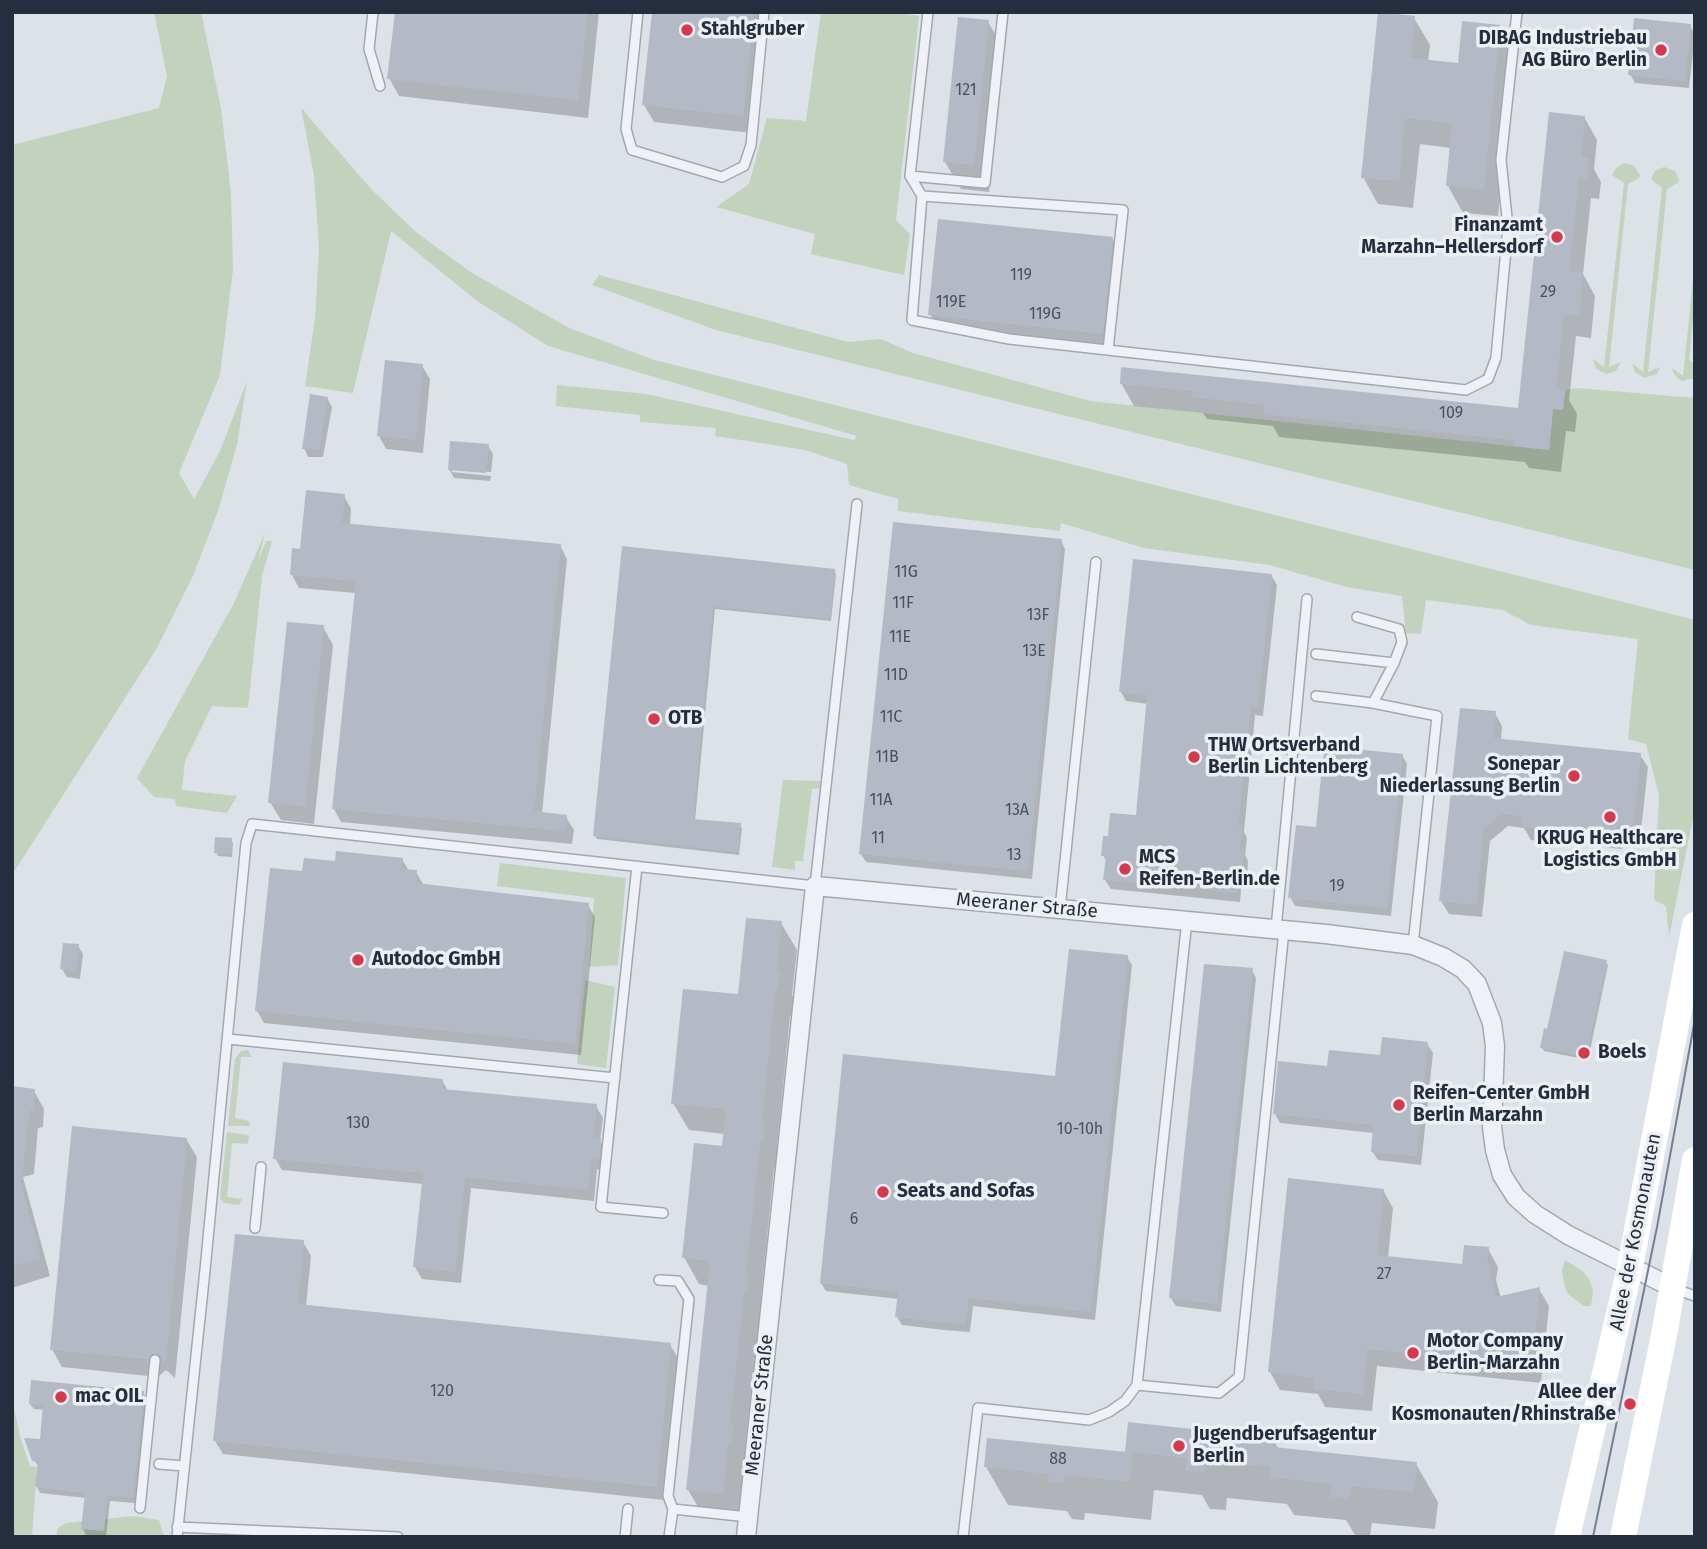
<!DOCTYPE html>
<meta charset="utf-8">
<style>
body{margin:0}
#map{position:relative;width:1707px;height:1549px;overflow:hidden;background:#dde1e8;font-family:"Fira Sans",sans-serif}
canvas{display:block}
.frame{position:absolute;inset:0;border:14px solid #252e3f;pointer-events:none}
</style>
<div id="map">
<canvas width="1707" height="1549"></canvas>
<div class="frame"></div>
</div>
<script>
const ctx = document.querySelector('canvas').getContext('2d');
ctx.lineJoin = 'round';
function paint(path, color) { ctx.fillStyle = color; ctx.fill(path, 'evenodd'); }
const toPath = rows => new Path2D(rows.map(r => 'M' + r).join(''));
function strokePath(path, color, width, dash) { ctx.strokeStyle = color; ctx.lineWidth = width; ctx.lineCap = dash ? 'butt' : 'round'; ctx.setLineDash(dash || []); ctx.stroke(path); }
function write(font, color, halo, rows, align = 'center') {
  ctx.font = font + ' "Fira Sans",sans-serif'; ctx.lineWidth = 7; ctx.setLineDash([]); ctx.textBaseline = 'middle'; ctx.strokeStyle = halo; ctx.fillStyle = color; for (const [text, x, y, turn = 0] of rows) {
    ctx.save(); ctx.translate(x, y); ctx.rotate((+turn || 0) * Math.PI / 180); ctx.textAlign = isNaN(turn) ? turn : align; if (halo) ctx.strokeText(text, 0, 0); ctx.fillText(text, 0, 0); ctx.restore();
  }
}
paint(toPath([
 [154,12,201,12,221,108,231,193,233,269,220,375,179,473,194,499,220,451,247,381,237,445,218,511,193,576,157,648,12,875,12,145,159,108,167,76],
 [821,12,906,12,906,14,919,16,896,220,910,234,904,275,811,254,815,234,716,207,749,184,767,118,806,121],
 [301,108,371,189,417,233,472,273,569,328,654,360,1695,620,1695,808,1669,937,1666,906,1654,900,1659,795,1646,744,1628,739,1638,639,1531,625,1503,610,1426,600,1421,634,1406,633,1402,596,1347,587,1269,565,1144,548,1061,523,1060,531,898,511,898,499,849,485,847,464,805,450,715,436,716,428,640,422,640,415,556,406,557,385,646,394,854,440,857,436,548,346,477,301,391,231,353,393,305,386,315,319,319,248,314,175],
 [1624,163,1633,165,1640,175,1639,178,1628,184,1609,367,1621,362,1616,371,1607,374,1596,369,1593,359,1604,367,1624,183,1612,175,1616,168],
 [1664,167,1675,171,1679,179,1679,182,1667,189,1648,372,1660,367,1657,374,1644,378,1635,372,1632,363,1643,372,1662,188,1651,179,1655,171],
 [1695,262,1695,301,1689,360,1695,364,1695,378,1682,381,1675,376,1672,368,1683,376],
 [599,275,848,342,881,339,913,353,1090,401,1549,450,1553,409,1563,410,1565,390,1577,388,1695,398,1695,570,716,330,592,285],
 [265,533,258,561,266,541,272,541,262,576,248,708,212,706,185,761,182,790,237,796,227,813,176,806,175,799,154,797,137,778,234,603],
 [783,780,823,781,821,788,812,789,803,861,795,861,795,870,772,867],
 [500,863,626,878,618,965,589,967,594,898,497,886],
 [585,980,615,987,606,1068,577,1064],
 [248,1050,252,1057,241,1057,235,1118,249,1121,250,1126,228,1126,235,1059,241,1051],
 [227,1132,249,1135,248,1144,232,1143,227,1197,242,1199,239,1205,224,1203,220,1198],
 [1565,1260,1582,1271,1589,1279,1593,1290,1591,1306,1584,1306,1568,1294,1564,1284,1562,1271],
 [12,1399,21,1440,30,1466,37,1467,32,1537,12,1537],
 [134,1516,159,1520,164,1537,56,1537,58,1528,66,1523]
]), '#c2d2bd');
paint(toPath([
 [397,12,599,12,588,118,399,96,389,78],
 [653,12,764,12,752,133,654,122,644,105],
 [1414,18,1430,45,1428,62,1460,65,1499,26,1515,53,1498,216,1463,213,1448,186,1451,148,1420,144,1413,208,1378,204,1363,177],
 [988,22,1004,49,989,192,961,189,945,162],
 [1690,25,1695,35,1689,88,1635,83,1630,74],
 [1584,117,1597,140,1594,169,1601,182,1599,199,1591,198,1583,274,1595,296,1591,338,1576,336,1569,400,1577,414,1575,432,1566,431,1561,472,1529,468,1525,462,1279,437,1273,426,1207,419,1203,413,1134,406,1121,383,1519,410],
 [1112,239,1120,252,1110,346,938,328,930,314],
 [422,366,430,379,423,453,386,449,379,436],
 [327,398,332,407,323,457,308,457,304,448],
 [488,446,493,454,491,472,452,468,452,472,491,476,490,481,454,478,449,469],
 [344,496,351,509,350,525,560,545,567,559,542,814,566,817,574,830,572,844,341,822,334,809,356,593,299,588,292,575,302,551],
 [1061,541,1065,549,1032,879,866,862,861,854],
 [624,548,834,570,836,574,831,621,715,609,695,821,739,825,742,828,739,855,597,839,595,836],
 [1271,575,1277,585,1263,716,1255,715,1244,832,1247,838,1245,855,1248,861,1247,879,1242,879,1240,902,1111,889,1105,880,1107,862,1103,855,1109,838,1138,817,1148,704,1126,701,1121,692],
 [323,627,333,645,314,824,281,820,270,802],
 [1495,713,1502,726,1501,740,1640,755,1648,767,1640,840,1623,838,1622,849,1531,840,1524,828,1508,826,1490,841,1482,917,1449,914,1441,901],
 [1402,755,1407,764,1391,916,1295,906,1290,897,1318,829],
 [231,840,233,843,232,857,218,856,216,852],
 [402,859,409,871,416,872,423,884,588,905,595,917,581,1055,264,1023,257,1011,337,863],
 [781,923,797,950,792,995,795,1000,793,1017,790,1016,777,1147,779,1151,778,1168,774,1168,761,1298,763,1302,762,1320,759,1319,745,1448,748,1453,746,1470,743,1470,738,1520,704,1517,688,1490,709,1286,699,1284,684,1257,724,1148,725,1134,689,1130,673,1103,740,996],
 [78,946,83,954,80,979,67,977,62,969],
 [1127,957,1132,965,1095,1320,973,1306,970,1332,944,1330,902,1325,897,1317,899,1299,826,1291,821,1283,1057,1078],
 [1605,961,1608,965,1588,1060,1544,1051,1542,1047],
 [1252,970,1256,978,1221,1312,1176,1306,1171,1298],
 [1427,1044,1433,1053,1421,1165,1378,1160,1372,1151,1374,1133,1280,1123,1275,1114,1382,1057],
 [442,1080,448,1091,596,1106,603,1118,600,1141,607,1152,605,1170,597,1169,594,1201,471,1188,461,1283,422,1279,415,1267,423,1184,282,1170,275,1158],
 [12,1087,34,1091,44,1109,43,1127,38,1128,34,1174,23,1177,50,1276,12,1288],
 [186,1139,197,1157,175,1378,166,1370,158,1377,62,1367,52,1349],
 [1383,1190,1393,1208,1388,1258,1463,1266,1488,1249,1498,1267,1496,1280,1501,1298,1539,1289,1549,1306,1541,1383,1377,1366,1372,1411,1325,1407,1318,1394,1280,1390,1270,1372],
 [303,1242,311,1256,306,1306,670,1345,678,1358,664,1500,223,1454,215,1441],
 [143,1392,146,1398,135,1503,110,1501,106,1537,86,1535,83,1529,86,1498,40,1493,37,1487,39,1467,34,1460,42,1441,45,1410,34,1409,30,1404],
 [1273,1439,1279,1450,1416,1464,1438,1502,1435,1529,1372,1523,1370,1536,1355,1535,1346,1520,1294,1515,1287,1504,1227,1498,1226,1510,1210,1509,1202,1495,1154,1490,1151,1520,1085,1513,1084,1520,1072,1519,1067,1511,1008,1505,986,1467,1128,1454,1127,1451]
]), '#0003');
paint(toPath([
 [395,12,588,12,578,100,387,79],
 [652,12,754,12,743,116,642,105],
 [1378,12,1415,16,1411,58,1458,63,1462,21,1500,25,1484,190,1446,186,1452,123,1405,118,1399,181,1361,178],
 [958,17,989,20,974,165,943,162],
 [1634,18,1691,24,1685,81,1628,75],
 [1549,112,1585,116,1581,157,1589,158,1587,178,1579,177,1569,271,1583,272,1579,316,1564,314,1556,389,1565,390,1563,410,1553,409,1549,450,1514,446,1514,440,1264,414,1265,405,1192,397,1193,391,1120,384,1121,367,1518,408],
 [938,219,1113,237,1103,334,928,315],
 [385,360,423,364,416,440,377,436],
 [310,394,328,397,319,449,302,449],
 [450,441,489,444,486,473,448,470],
 [306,490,345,494,342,523,561,544,534,811,567,815,565,831,332,809,356,581,290,575,292,548,300,549],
 [893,522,1062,539,1028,871,859,854],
 [622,546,835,569,830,619,713,606,693,819,741,823,738,852,593,836],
 [1133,559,1272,574,1258,707,1251,706,1238,826,1242,826,1240,849,1244,849,1242,870,1237,870,1236,893,1103,880,1106,856,1101,856,1103,836,1108,836,1110,813,1136,815,1147,695,1119,692],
 [287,622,324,625,305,806,268,803],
 [1460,708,1496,711,1493,738,1641,753,1633,828,1617,826,1616,837,1521,827,1522,816,1501,814,1484,828,1476,905,1439,901],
 [1325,746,1403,754,1387,908,1288,898,1296,825,1316,827,1321,777,1315,767,1323,759],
 [215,837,232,838,231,854,214,853],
 [336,851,403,858,402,869,417,870,416,883,589,903,575,1044,255,1011,270,868,302,871,304,858,335,861],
 [746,918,782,921,777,970,780,971,778,990,775,990,762,1122,765,1123,763,1142,760,1142,746,1273,749,1273,747,1293,744,1293,730,1424,733,1424,731,1444,728,1443,723,1494,686,1490,710,1261,682,1258,694,1143,722,1146,726,1109,671,1104,683,989,738,994],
 [63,943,79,944,76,971,60,969],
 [1069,949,1128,955,1091,1312,969,1298,966,1324,938,1322,895,1317,898,1292,820,1283,843,1054,1055,1076],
 [1564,951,1607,960,1586,1057,1540,1048,1544,1028,1547,1029],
 [1204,964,1253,968,1217,1304,1169,1298],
 [1382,1037,1428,1042,1417,1156,1371,1152,1373,1125,1273,1114,1278,1061,1327,1066,1329,1050,1380,1055],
 [283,1062,443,1079,443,1089,597,1104,593,1137,601,1138,600,1151,599,1159,591,1158,588,1190,465,1177,455,1272,413,1267,423,1173,273,1159],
 [12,1086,35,1089,33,1109,29,1111,22,1180,20,1180,41,1258,12,1266],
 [72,1126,187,1138,166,1361,162,1361,160,1355,155,1353,150,1355,148,1359,50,1350],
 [1288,1178,1384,1189,1377,1255,1462,1264,1464,1245,1489,1247,1487,1261,1496,1297,1540,1287,1532,1366,1367,1349,1363,1394,1313,1389,1315,1378,1268,1372],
 [235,1234,304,1240,298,1304,671,1343,657,1487,213,1441],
 [31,1380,144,1391,133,1497,107,1496,104,1531,81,1529,85,1493,35,1487,38,1462,32,1461,24,1438,40,1439,43,1405,29,1404],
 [1128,1422,1274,1438,1273,1447,1417,1462,1414,1492,1351,1486,1349,1499,1331,1497,1332,1484,1270,1477,1271,1467,1206,1460,1205,1473,1186,1471,1187,1458,1133,1452,1130,1482,1064,1475,1063,1483,1048,1482,1049,1474,984,1467,987,1438,1127,1452,1125,1452]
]), '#b3bac5');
const service = toPath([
 [373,12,369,49,380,86],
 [638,12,626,129,632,150,722,177,744,166,751,145,764,12],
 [928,12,910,176,922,196,912,320,1009,339,1466,390,1488,379,1496,358,1508,227,1501,160,1517,12],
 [910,176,985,183,1003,12],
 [922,196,1123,210,1108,350],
 [1357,617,1399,629,1402,642,1394,663],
 [1316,654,1394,663,1373,703],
 [1316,696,1373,703,1437,716,1413,945],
 [637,866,601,1207,663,1213],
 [1060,909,1096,562],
 [1276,929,1307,599],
 [228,1039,615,1078],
 [255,1228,261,1167],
 [659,1280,678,1281,689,1299,668,1496,673,1509,748,1517],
 [1675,1289,1695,1296],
 [1137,1385,1219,1393,1239,1377,1284,930],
 [159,1464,184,1466],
 [140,1508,155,1360],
 [177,1527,398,1537],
 [177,1537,205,1270,246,843,252,824,815,886,857,504],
 [625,1537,628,1509],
 [669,1537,673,1509],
 [963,1537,978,1408,1089,1420,1109,1412,1125,1401,1137,1385,1187,920]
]);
const minor = toPath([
 [746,1537,815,886,1326,934,1413,945,1443,957,1463,969,1477,984,1492,1023,1495,1046,1492,1127,1495,1150,1502,1175,1516,1197,1535,1214,1568,1235,1673,1288]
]);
strokePath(service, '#a2a8b2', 12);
strokePath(minor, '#a2a8b2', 21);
strokePath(service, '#eff1f6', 9);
strokePath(minor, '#eff1f6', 18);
strokePath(toPath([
 [1567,1537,1630,1267,1695,925],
 [1623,1537,1664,1335,1695,1160]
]), '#fff', 26);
strokePath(toPath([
 [1593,1537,1657,1227,1695,1019]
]), '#757f92', 2);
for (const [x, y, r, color] of [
 [687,30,7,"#d5394d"],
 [1661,50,7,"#d5394d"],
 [1557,237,7,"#d5394d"],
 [654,719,7,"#d5394d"],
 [1194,757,7,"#d5394d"],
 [1574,776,7,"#d5394d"],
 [1610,817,7,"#d5394d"],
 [1125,869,7,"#d5394d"],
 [358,960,7,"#d5394d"],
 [1584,1053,7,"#d5394d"],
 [1399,1105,7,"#d5394d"],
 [883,1192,7,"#d5394d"],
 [1413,1353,7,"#d5394d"],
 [61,1397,7,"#d5394d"],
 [1630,1404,7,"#d5394d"],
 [1179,1446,7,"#d5394d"]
]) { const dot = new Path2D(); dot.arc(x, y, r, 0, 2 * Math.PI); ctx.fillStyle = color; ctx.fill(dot); strokePath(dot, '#ecf0f5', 2.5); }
write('16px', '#485160', null, [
 ["121",966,91],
 ["119",1021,276],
 ["29",1548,293],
 ["119E",951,303],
 ["119G",1045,315],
 ["109",1451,414],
 ["11G",906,573],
 ["11F",903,604],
 ["13F",1038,616],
 ["11E",900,638],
 ["13E",1034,652],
 ["11D",896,676],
 ["11C",891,718],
 ["11B",887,758],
 ["11A",881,801],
 ["13A",1017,811],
 ["11",878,839],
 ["13",1014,856],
 ["19",1337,887],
 ["130",358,1124],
 ["10-10h",1080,1130],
 ["6",854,1220],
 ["27",1384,1275],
 ["120",442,1392],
 ["88",1058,1460]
]);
write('bold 19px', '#252e3f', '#ecf0f5', [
 ["Stahlgruber",701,30],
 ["DIBAG Industriebau",1647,39,"right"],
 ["AG Büro Berlin",1647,61,"right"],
 ["Finanzamt",1543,226,"right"],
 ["Marzahn–Hellersdorf",1543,248,"right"],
 ["OTB",668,719],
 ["THW Ortsverband",1208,746],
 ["Berlin Lichtenberg",1208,768],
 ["Sonepar",1560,765,"right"],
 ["Niederlassung Berlin",1560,787,"right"],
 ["KRUG Healthcare",1610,839,"center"],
 ["Logistics GmbH",1610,861,"center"],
 ["MCS",1139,858],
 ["Reifen-Berlin.de",1139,880],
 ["Autodoc GmbH",372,960],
 ["Boels",1598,1053],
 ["Reifen-Center GmbH",1413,1094],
 ["Berlin Marzahn",1413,1116],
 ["Seats and Sofas",897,1192],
 ["Motor Company",1427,1342],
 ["Berlin-Marzahn",1427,1364],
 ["Allee der",1616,1393,"right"],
 ["Kosmonauten/Rhinstraße",1616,1415,"right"],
 ["mac OIL",75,1397],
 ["Jugendberufsagentur",1193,1435],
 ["Berlin",1193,1457]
], 'left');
write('19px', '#252e3f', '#ecf0f5', [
 ["Meeraner Straße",1027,906,5],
 ["Allee der Kosmonauten",1636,1232,-79],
 ["Meeraner Straße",760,1405,-84]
]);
</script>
